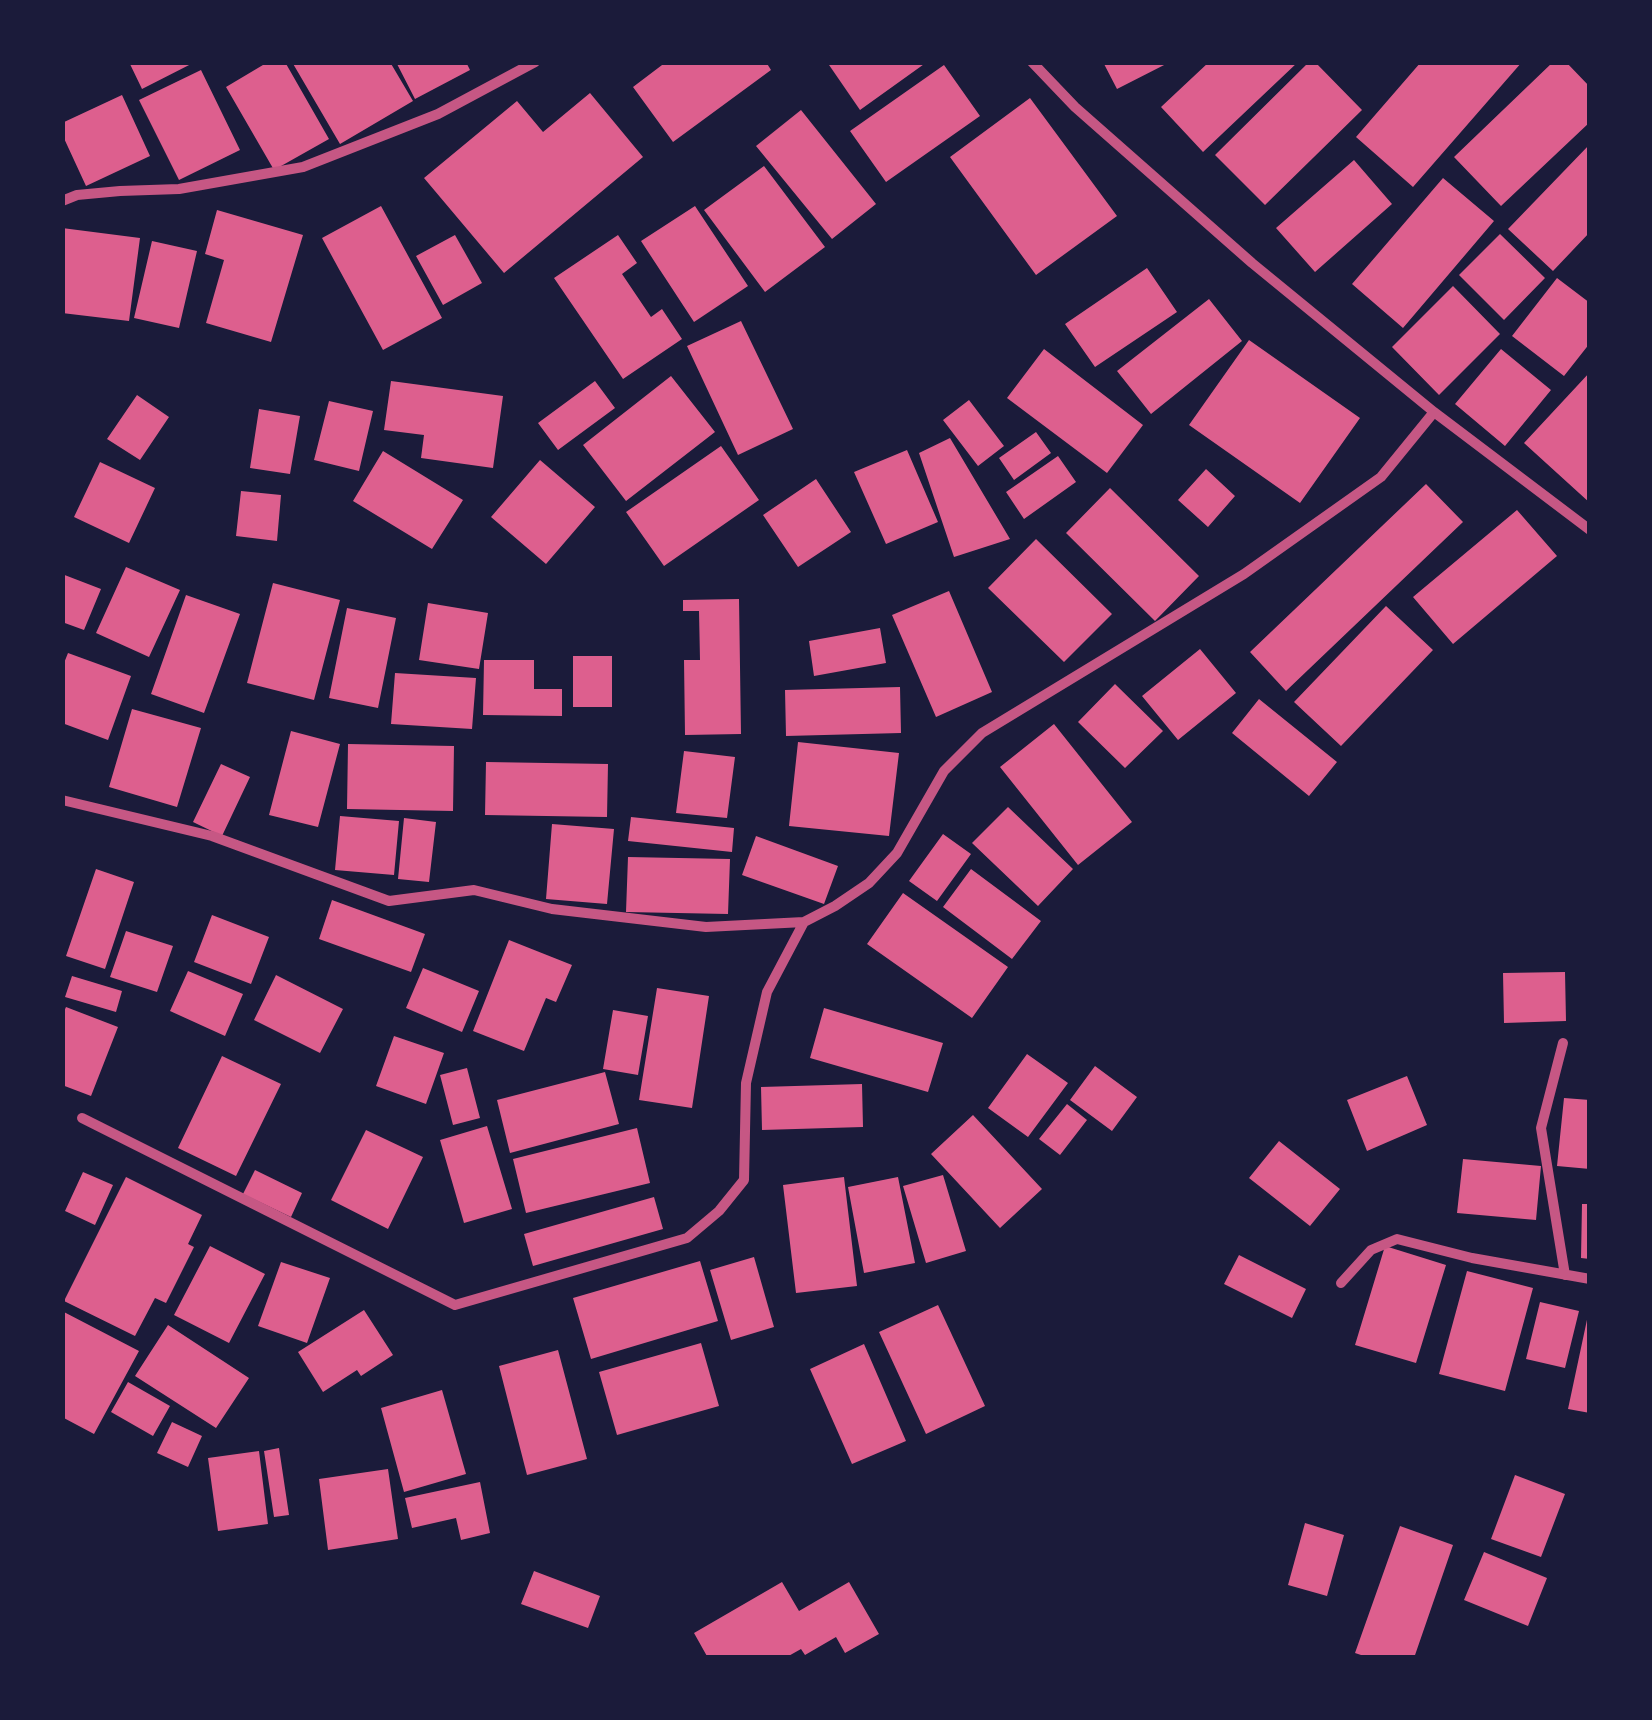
<!DOCTYPE html>
<style>
body{margin:0}
#map{position:relative;width:1652px;height:1720px;overflow:hidden;background:#1b1b3a;font-family:Quicksand,sans-serif}
canvas{display:block}
.frame{position:absolute;inset:0;border:65px solid #1b1b3a;pointer-events:none}
</style>
<div id="map">
<canvas width="1652" height="1720"></canvas>
<div class="frame"></div>
</div>
<script>
const ctx = document.querySelector('canvas').getContext('2d');
ctx.lineJoin = 'round';
function paint(path, color) { ctx.fillStyle = color; ctx.fill(path, 'evenodd'); }
const toPath = rows => new Path2D(rows.map(r => 'M' + r).join(''));
function strokePath(path, color, width, dash) { ctx.strokeStyle = color; ctx.lineWidth = width; ctx.lineCap = dash ? 'butt' : 'round'; ctx.setLineDash(dash || []); ctx.stroke(path); }
paint(toPath([
 [129,62,195,62,142,89],
 [268,62,285,62,329,139,274,170,226,87],
 [292,62,390,62,413,101,340,144],
 [396,62,466,62,470,70,415,99],
 [666,62,766,62,771,70,673,142,633,87],
 [827,62,927,62,860,110],
 [1103,62,1170,62,1117,89],
 [1209,62,1298,62,1203,152,1161,107],
 [1309,62,1315,62,1362,110,1265,205,1215,155],
 [1421,62,1522,62,1413,187,1356,137],
 [1553,62,1566,62,1590,87,1590,122,1501,206,1454,157],
 [944,65,980,116,886,182,850,131],
 [201,70,240,150,179,180,139,100],
 [590,93,643,157,504,273,424,178,517,101,543,132],
 [122,95,150,156,86,186,62,134,62,123],
 [1030,98,1117,216,1036,275,950,157],
 [801,110,876,204,832,239,756,146],
 [1590,144,1590,232,1553,271,1508,229],
 [1354,160,1392,204,1315,272,1276,228],
 [764,166,825,247,765,292,704,210],
 [1443,178,1494,221,1403,328,1352,284],
 [381,206,442,318,383,350,322,238],
 [695,206,748,286,694,322,641,241],
 [217,210,303,235,271,342,206,323,224,260,205,254],
 [62,228,140,238,129,321,62,313],
 [1500,234,1545,278,1504,320,1459,275],
 [455,235,482,283,443,305,416,256],
 [618,235,637,263,622,274,651,317,662,309,682,339,623,379,554,278],
 [152,241,197,251,179,328,134,318],
 [1147,268,1177,312,1095,367,1065,324],
 [1557,278,1590,303,1590,343,1564,376,1512,336],
 [1453,286,1500,334,1439,395,1392,347],
 [1209,299,1242,341,1151,414,1117,371],
 [741,321,793,429,738,455,687,346],
 [1249,340,1360,418,1300,503,1189,425],
 [1044,349,1143,425,1107,473,1007,398],
 [1501,349,1551,390,1505,446,1455,404],
 [1590,372,1590,503,1524,443],
 [671,376,715,432,626,501,583,445],
 [391,381,503,396,493,468,421,458,424,435,384,430],
 [595,381,615,408,558,450,538,423],
 [137,395,169,417,140,460,107,439],
 [969,400,1004,446,978,466,943,420],
 [329,401,373,411,359,471,314,460],
 [259,409,300,416,290,474,250,468],
 [1036,432,1051,453,1014,480,999,458],
 [950,438,1010,539,954,557,919,453],
 [721,446,759,500,664,566,626,512],
 [907,450,938,522,886,544,854,472],
 [383,451,463,500,432,549,353,501],
 [1058,456,1076,482,1024,519,1006,492],
 [540,460,595,507,546,564,491,517],
 [100,462,155,488,129,543,74,517],
 [1206,469,1235,496,1208,527,1178,500],
 [816,479,851,532,798,567,763,515],
 [1426,484,1463,522,1286,691,1250,652],
 [1110,488,1199,576,1155,621,1066,533],
 [241,491,281,495,277,541,236,536],
 [1517,510,1557,556,1453,644,1413,597],
 [1036,539,1112,614,1064,662,988,588],
 [126,567,180,590,149,657,96,633],
 [62,574,101,589,84,630,62,622],
 [273,583,340,600,314,700,247,683],
 [949,591,992,692,936,717,892,615],
 [186,595,240,614,204,713,151,694],
 [739,599,741,734,685,735,684,660,700,660,699,611,683,611,683,600],
 [428,603,488,613,479,669,419,660],
 [1386,606,1433,650,1341,746,1294,702],
 [347,608,396,618,378,708,329,698],
 [880,628,886,663,814,676,809,641],
 [1200,649,1236,693,1178,740,1142,696],
 [68,653,131,676,108,740,62,723,62,668],
 [573,656,612,656,612,707,573,707],
 [484,660,534,660,534,689,562,689,562,716,483,715],
 [395,673,476,678,472,729,391,724],
 [1115,684,1163,731,1125,768,1078,722],
 [900,687,901,733,786,736,785,690],
 [1259,699,1337,762,1309,796,1232,733],
 [132,709,201,728,177,807,109,787],
 [1054,724,1132,822,1078,865,1000,767],
 [291,731,340,744,318,827,269,815],
 [798,742,899,753,889,836,789,826],
 [348,744,454,746,453,811,347,809],
 [684,751,735,757,727,818,676,813],
 [486,762,608,764,607,817,485,815],
 [221,764,250,777,222,836,193,822],
 [1008,807,1073,869,1038,906,972,843],
 [340,816,399,821,394,875,335,870],
 [631,817,734,828,732,852,628,841],
 [404,818,436,822,429,882,398,879],
 [552,824,614,829,607,904,546,899],
 [943,834,971,854,937,901,909,881],
 [756,836,838,866,824,904,742,875],
 [628,857,730,859,728,914,626,912],
 [96,869,134,882,105,969,66,956],
 [971,869,1041,921,1012,959,943,907],
 [903,893,1008,967,972,1018,867,944],
 [332,900,425,934,411,972,319,939],
 [212,915,269,937,251,984,194,962],
 [126,931,173,946,157,992,110,977],
 [509,940,572,965,556,1002,546,998,524,1051,473,1031],
 [423,968,479,991,462,1032,406,1008],
 [188,971,243,994,225,1036,170,1011],
 [1565,972,1566,1021,1504,1023,1503,973],
 [276,975,343,1009,320,1053,254,1020],
 [72,976,122,991,116,1012,65,997],
 [657,988,709,996,692,1108,639,1100],
 [66,1007,118,1027,91,1096,62,1085,62,1016],
 [824,1008,943,1043,928,1092,810,1058],
 [613,1010,648,1016,638,1075,603,1069],
 [394,1036,444,1053,426,1104,376,1086],
 [1027,1054,1068,1083,1028,1137,988,1108],
 [222,1056,281,1084,236,1176,178,1148],
 [1095,1066,1137,1097,1112,1131,1070,1100],
 [467,1068,480,1118,453,1125,440,1075],
 [605,1072,619,1124,510,1153,497,1100],
 [1407,1076,1427,1125,1367,1151,1347,1100],
 [862,1084,863,1127,762,1130,761,1087],
 [1564,1098,1590,1100,1590,1169,1557,1166],
 [1067,1104,1087,1120,1060,1155,1039,1139],
 [973,1115,1042,1189,1000,1228,931,1154],
 [487,1126,512,1209,464,1223,440,1140],
 [637,1128,650,1183,526,1213,513,1159],
 [366,1130,423,1157,388,1229,331,1200],
 [1279,1141,1340,1189,1310,1226,1249,1178],
 [1463,1159,1541,1166,1536,1220,1457,1213],
 [255,1170,302,1193,291,1217,243,1194],
 [83,1172,113,1185,95,1225,65,1211],
 [943,1175,966,1251,926,1263,903,1186],
 [126,1177,202,1215,188,1244,194,1247,166,1303,155,1298,135,1336,64,1301],
 [844,1177,857,1286,796,1293,783,1185],
 [898,1177,915,1263,864,1273,848,1187],
 [654,1197,663,1229,533,1266,524,1234],
 [1582,1204,1590,1204,1590,1259,1581,1258],
 [210,1246,265,1274,229,1343,174,1315],
 [1385,1246,1446,1265,1416,1363,1355,1345],
 [1239,1255,1306,1289,1292,1318,1224,1284],
 [754,1257,774,1327,731,1340,710,1270],
 [700,1261,718,1321,591,1359,573,1298],
 [281,1262,330,1278,307,1343,258,1326],
 [1467,1271,1533,1288,1505,1391,1439,1374],
 [1540,1302,1579,1311,1565,1368,1526,1359],
 [938,1305,985,1406,926,1434,879,1332],
 [364,1310,393,1355,361,1376,357,1370,323,1392,298,1352],
 [62,1311,139,1351,94,1434,62,1417],
 [1588,1315,1590,1315,1590,1413,1568,1409],
 [168,1325,249,1378,216,1428,135,1376],
 [701,1343,719,1406,617,1435,599,1372],
 [864,1344,906,1441,852,1464,810,1369],
 [558,1350,587,1459,527,1475,499,1366],
 [128,1382,170,1406,153,1436,111,1412],
 [442,1390,466,1474,404,1492,381,1408],
 [172,1422,202,1436,188,1467,157,1453],
 [279,1448,289,1515,274,1517,264,1451],
 [259,1451,268,1524,218,1531,208,1458],
 [388,1469,398,1539,328,1550,319,1479],
 [1515,1475,1565,1494,1541,1557,1491,1539],
 [480,1482,490,1533,461,1540,456,1518,412,1528,405,1498],
 [1305,1523,1344,1535,1327,1596,1288,1585],
 [1400,1526,1453,1545,1414,1658,1370,1658,1355,1653],
 [1484,1552,1547,1578,1528,1626,1464,1600],
 [534,1571,600,1596,588,1628,521,1604],
 [782,1582,799,1611,849,1582,879,1634,845,1653,836,1637,805,1655,801,1649,785,1658,708,1658,694,1633]
]), '#dd5f8e');
strokePath(toPath([
 [1032,62,1075,107,1252,263,1434,412,1590,530],
 [62,201,77,195,120,191,179,189,303,167,438,114,535,62],
 [62,800,212,836,389,901,474,890,552,909,706,927,804,922,835,906,869,883,897,853,944,771,982,733,1244,574,1381,477,1434,412],
 [1563,1043,1541,1128,1565,1275],
 [82,1118,455,1305,687,1238,719,1211,744,1180,746,1083,767,992,804,922],
 [1341,1283,1371,1250,1397,1239,1472,1258,1590,1279]
]), '#c65784', 10);
</script>
